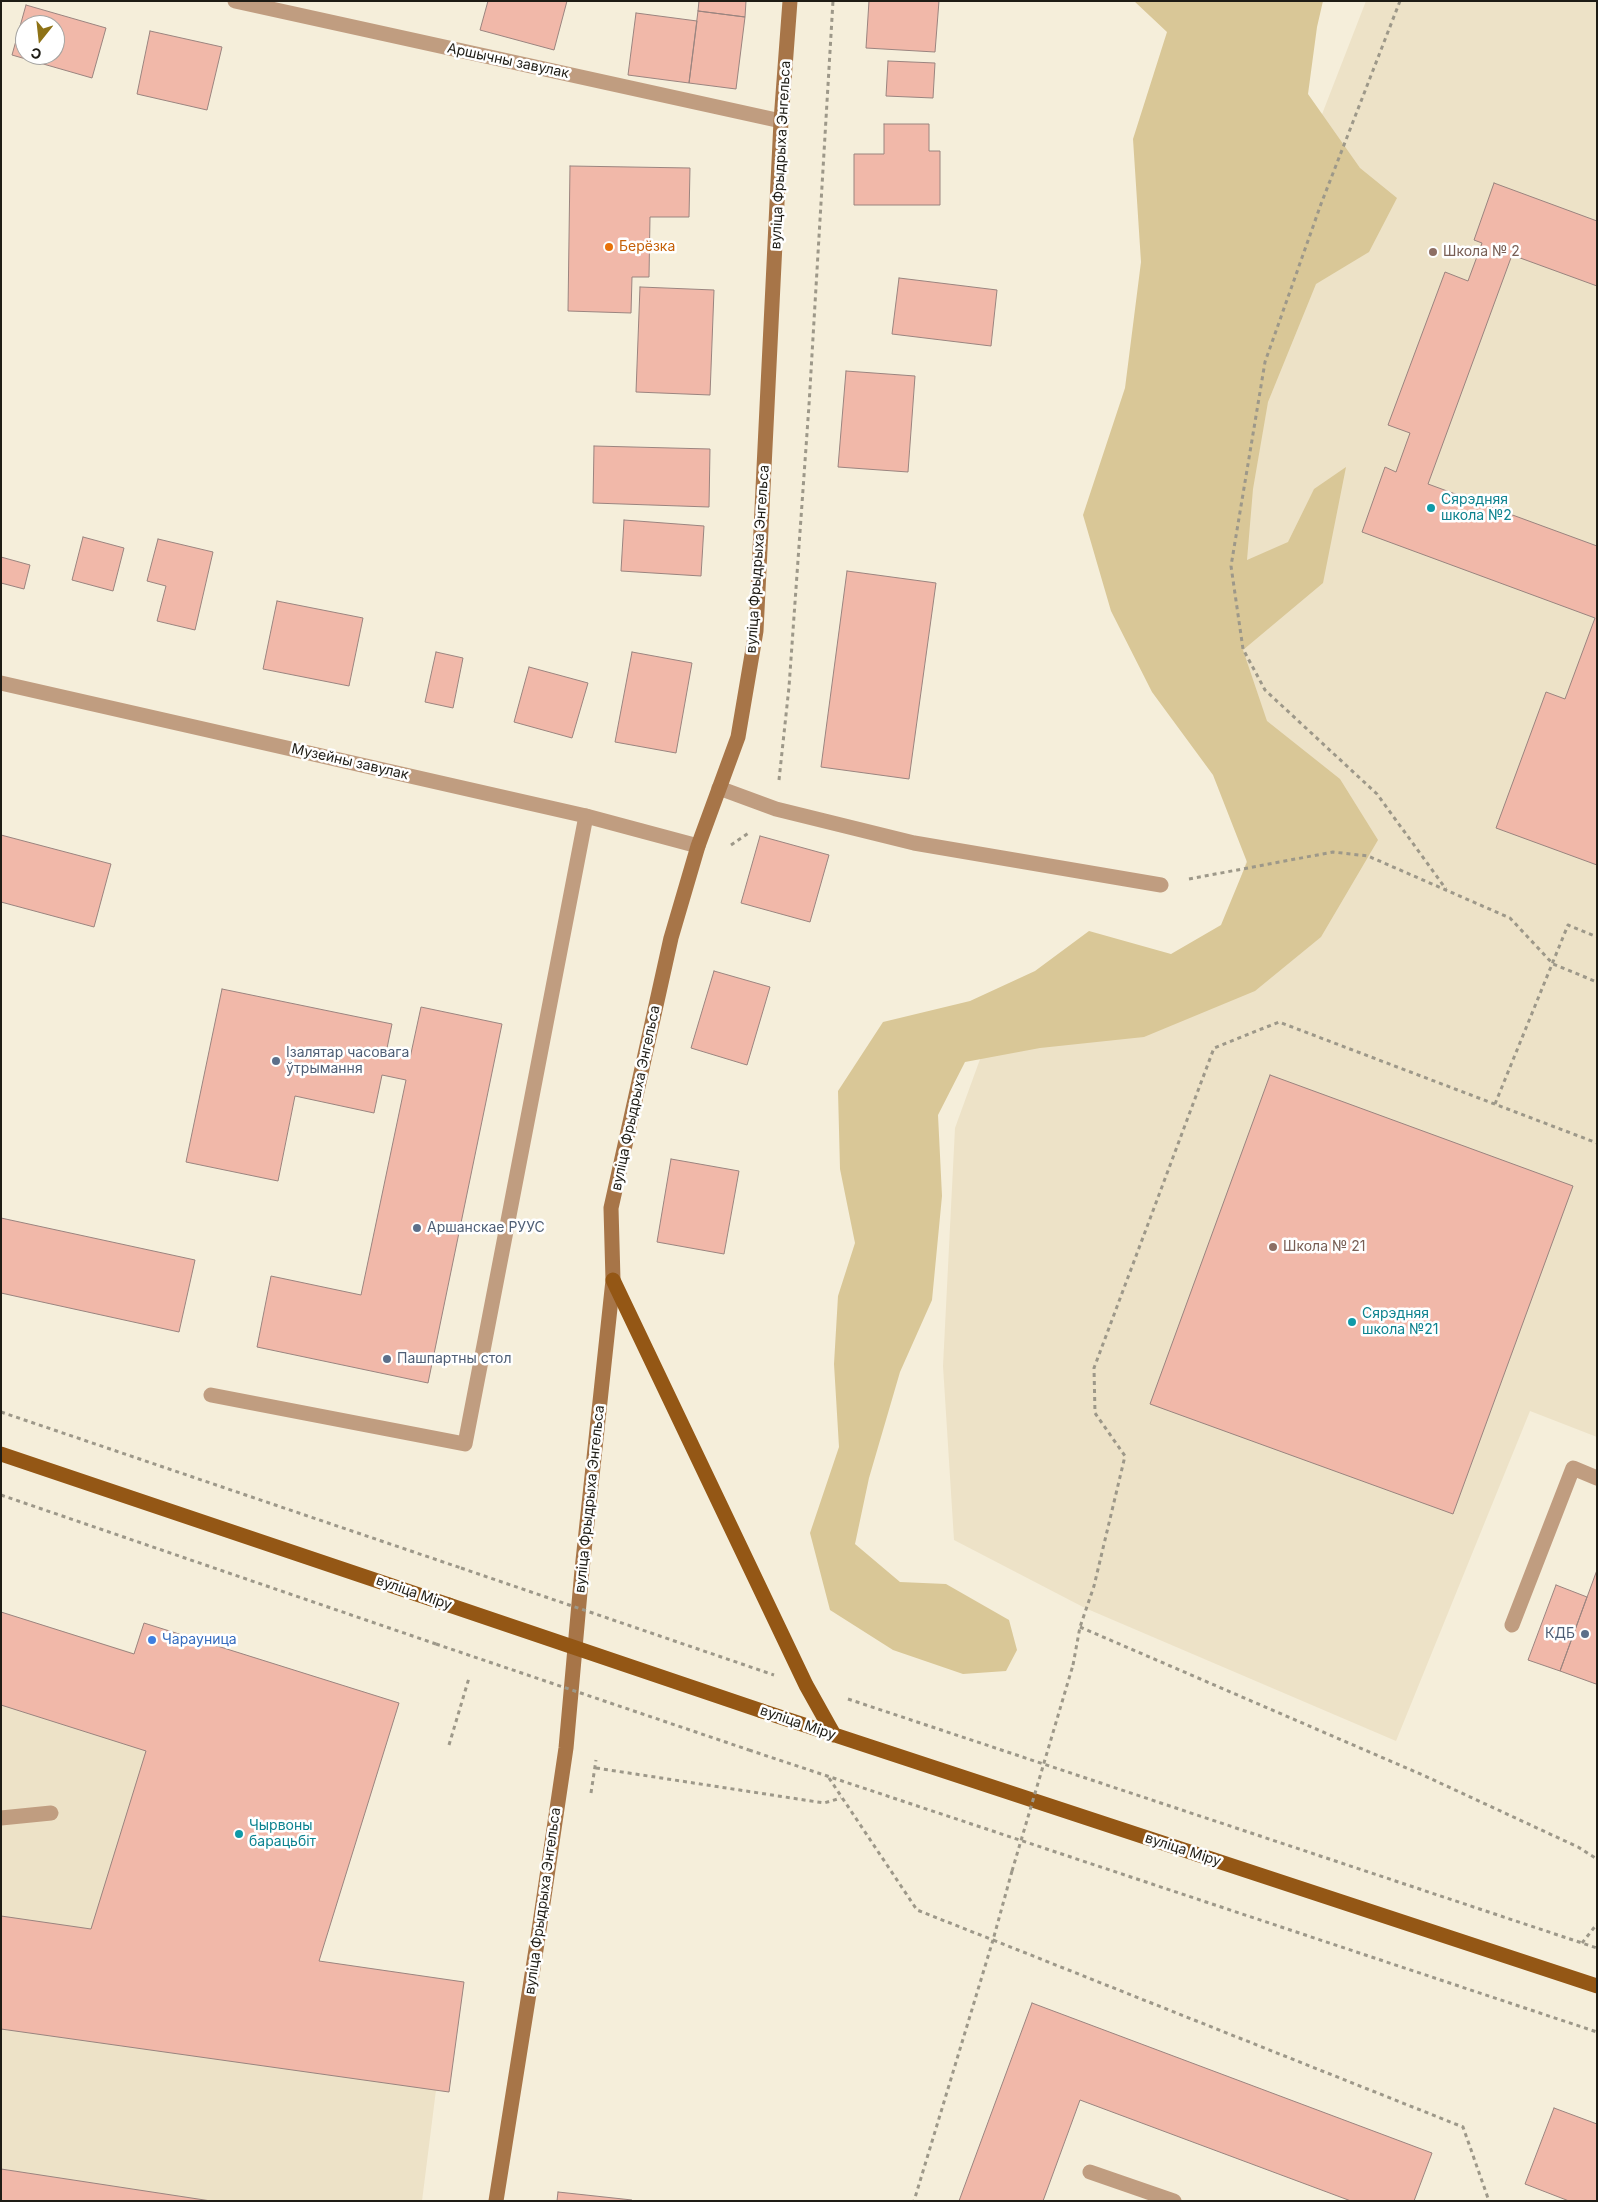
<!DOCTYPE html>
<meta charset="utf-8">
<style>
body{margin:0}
#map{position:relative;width:1598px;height:2202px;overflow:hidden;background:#f5eeda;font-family:Inter,sans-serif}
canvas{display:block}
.frame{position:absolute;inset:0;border:2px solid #1e1c15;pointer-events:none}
.north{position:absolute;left:15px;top:15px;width:50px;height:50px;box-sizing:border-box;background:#fff;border:1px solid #a5a4a1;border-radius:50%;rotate:196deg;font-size:14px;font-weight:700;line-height:20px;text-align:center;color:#1e1c15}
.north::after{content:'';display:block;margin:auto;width:18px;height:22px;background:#8e7216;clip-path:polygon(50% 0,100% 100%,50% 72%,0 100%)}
</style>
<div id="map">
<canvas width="1598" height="2202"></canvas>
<div class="frame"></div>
<div class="north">С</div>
</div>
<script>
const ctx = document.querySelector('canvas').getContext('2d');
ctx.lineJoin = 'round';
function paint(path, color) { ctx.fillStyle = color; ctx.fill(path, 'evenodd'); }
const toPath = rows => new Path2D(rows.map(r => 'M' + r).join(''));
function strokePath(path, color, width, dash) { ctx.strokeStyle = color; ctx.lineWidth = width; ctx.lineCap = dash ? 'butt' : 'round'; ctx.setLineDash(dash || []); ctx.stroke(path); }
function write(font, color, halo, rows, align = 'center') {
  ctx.font = font + ' Inter,sans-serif'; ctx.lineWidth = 5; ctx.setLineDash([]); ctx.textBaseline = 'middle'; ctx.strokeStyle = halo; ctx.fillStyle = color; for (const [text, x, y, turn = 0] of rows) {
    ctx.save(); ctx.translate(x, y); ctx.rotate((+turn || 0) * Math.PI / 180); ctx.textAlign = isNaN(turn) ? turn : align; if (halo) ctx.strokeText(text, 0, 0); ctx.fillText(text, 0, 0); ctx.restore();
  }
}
paint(toPath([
 [1366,1,1597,1,1597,1437,1530,1411,1396,1741,1085,1608,954,1540,943,1366,955,1128,991,1029,1213,962,1260,820,1171,503],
 [1,1612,134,1653,144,1623,399,1703,319,1961,464,1982,449,2092,436,2090,422,2201,1,2201]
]), '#ede2c7');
paint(toPath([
 [1134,1,1323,1,1317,27,1308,94,1360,168,1397,198,1369,252,1316,284,1268,402,1253,489,1247,560,1288,542,1314,489,1346,467,1323,583,1243,650,1267,721,1340,779,1378,840,1321,937,1255,991,1144,1037,1040,1048,965,1062,938,1115,942,1196,932,1300,900,1372,869,1478,855,1544,900,1582,946,1584,1009,1620,1017,1650,1006,1671,963,1674,893,1650,830,1610,810,1533,839,1447,834,1364,838,1296,855,1243,840,1169,838,1091,883,1022,970,1001,1035,971,1089,931,1171,954,1221,925,1247,862,1213,775,1152,692,1111,611,1083,515,1125,388,1141,262,1133,139,1167,32]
]), '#d9c797');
const building = toPath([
 [488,1,567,1,554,50,480,30,488,1],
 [699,1,746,1,745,17,698,11,699,1],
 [869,1,939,1,935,52,866,48,869,1],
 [26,5,106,28,92,78,12,55,26,5],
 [25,25,55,25,55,55,25,55,25,25],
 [698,11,745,17,736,89,689,83,698,11],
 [636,13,697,21,689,83,628,75,636,13],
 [150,31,222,47,207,110,137,94,150,31],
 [888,61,935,63,933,98,886,96,888,61],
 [884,124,929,124,929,151,940,151,940,205,854,205,854,154,884,154,884,124],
 [570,166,690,168,689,217,650,217,649,277,632,277,631,313,568,311,570,166],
 [1494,183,1597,221,1597,286,1512,255,1428,484,1597,546,1597,865,1496,828,1546,692,1565,699,1595,618,1362,532,1385,467,1396,472,1410,433,1388,425,1445,272,1468,281,1482,243,1474,240,1494,183],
 [899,278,997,290,991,346,892,334,899,278],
 [640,287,714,290,710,395,636,392,640,287],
 [846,371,915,376,908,472,838,467,846,371],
 [594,446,710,449,709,507,593,503,594,446],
 [624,520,704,526,701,576,621,571,624,520],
 [83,537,124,548,113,591,72,580,83,537],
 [158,539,213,552,195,630,157,621,166,586,147,581,158,539],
 [1,557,30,565,24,589,1,583,1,557],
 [847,571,936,583,909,779,821,767,847,571],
 [277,601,363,618,349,686,263,669,277,601],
 [436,652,463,658,453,708,425,702,436,652],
 [632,652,692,663,676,753,615,742,632,652],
 [529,667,588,683,572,738,514,722,529,667],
 [1,835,111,864,94,927,1,902,1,835],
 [760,836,829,855,810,922,741,903,760,836],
 [714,971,770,987,747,1065,691,1048,714,971],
 [222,989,392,1024,386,1053,410,1058,421,1007,502,1024,428,1383,257,1347,271,1276,361,1295,406,1080,382,1075,374,1113,295,1096,278,1181,186,1162,222,989],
 [1270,1075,1573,1186,1453,1514,1150,1404,1270,1075],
 [671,1159,739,1171,724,1254,657,1242,671,1159],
 [1,1218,195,1260,179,1332,1,1293,1,1218],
 [1597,1570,1597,1682,1596,1684,1560,1671,1597,1570],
 [1556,1585,1587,1597,1560,1671,1528,1660,1556,1585],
 [1,1612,134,1654,144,1623,399,1703,319,1961,464,1982,449,2092,1,2029,1,1916,91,1929,146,1751,1,1705,1,1612],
 [1032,2003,1432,2153,1414,2201,1351,2201,1080,2100,1043,2201,959,2201,1032,2003],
 [1554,2108,1597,2124,1597,2201,1569,2201,1525,2184,1554,2108],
 [1,2169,211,2201,1,2201,1,2169],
 [558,2192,632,2200,631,2201,557,2201,558,2192]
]);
paint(building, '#f1b8a9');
strokePath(building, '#9a847f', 1);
strokePath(toPath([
 [1400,1,1321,204,1265,362,1231,566,1243,649,1265,690,1377,794,1446,889],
 [779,780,789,687,809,405,833,1],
 [731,845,750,832],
 [1189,879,1333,852,1368,856,1510,918,1553,964,1597,982],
 [1495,1104,1568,925,1597,937],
 [1,1412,461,1568],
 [1,1495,436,1644],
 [1080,1627,1425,1776,1578,1847,1597,1859],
 [1073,1665,1080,1627,1094,1586,1125,1456,1095,1413,1094,1368,1214,1048,1279,1022,1597,1143],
 [848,1699,1597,1948],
 [449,1745,469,1678],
 [749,1750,1597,2032],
 [596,1768,824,1803,841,1798],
 [829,1778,917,1910,993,1940,914,2201],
 [591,1793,596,1760],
 [1012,1871,993,1940,1463,2127,1489,2201],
 [1582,1943,1597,1924]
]), '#9d9889', 3, [4, 4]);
strokePath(toPath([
 [719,788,776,809,914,843,1161,885],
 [211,1395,465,1444,586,816],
 [1512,1625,1573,1468,1597,1478],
 [1,1818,51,1813],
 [1090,2172,1174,2201]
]), '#c09d80', 15);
strokePath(toPath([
 [235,1,781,121],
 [1,683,586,816,698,846]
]), '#c09d80', 15);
strokePath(toPath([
 [496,2201,538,1937,566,1748,582,1570,613,1280,611,1208,671,938,698,846,738,737,756,631,781,121,790,1]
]), '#a77548', 15);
strokePath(toPath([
 [613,1280,806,1685,834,1735],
 [1,1454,449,1605],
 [762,1711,1597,1986]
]), '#945715', 15);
strokePath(toPath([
 [461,1568,774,1675],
 [436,1644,749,1750],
 [1012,1871,1073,1665]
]), '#9d9889', 3, [4, 4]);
strokePath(toPath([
 [449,1605,762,1711]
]), '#945715', 15);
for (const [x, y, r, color] of [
 [609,247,5,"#e8710a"],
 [1433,252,5,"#8d6e63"],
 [1431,508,5,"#0f9aa8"],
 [276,1061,5,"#5c6f8a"],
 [417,1228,5,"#5c6f8a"],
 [1273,1247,5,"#8d6e63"],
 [1352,1322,5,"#0f9aa8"],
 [387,1359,5,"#5c6f8a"],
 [1585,1634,5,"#5c6f8a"],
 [152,1640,5,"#3f7fe0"],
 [239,1834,5,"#0f9aa8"]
]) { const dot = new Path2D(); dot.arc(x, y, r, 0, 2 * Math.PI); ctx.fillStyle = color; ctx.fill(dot); strokePath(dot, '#fff', 2); }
write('14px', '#1e1c15', '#fff', [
 ["Аршычны завулак",508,61,12],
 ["вуліца Фрыдрыха Энгельса",781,155,-87],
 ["вуліца Фрыдрыха Энгельса",758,559,-86],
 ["Музейны завулак",350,762,13],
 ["вуліца Фрыдрыха Энгельса",636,1098,-78],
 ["вуліца Фрыдрыха Энгельса",590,1499,-84],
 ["вуліца Міру",414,1593,19],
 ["вуліца Міру",798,1723,19],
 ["вуліца Міру",1183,1850,18],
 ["вуліца Фрыдрыха Энгельса",543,1901,-82]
]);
write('14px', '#c56008', '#fff', [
 ["Берёзка",619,247]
], 'left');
write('14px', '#785e54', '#fff', [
 ["Школа № 2",1443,252],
 ["Школа № 21",1283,1247]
], 'left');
write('14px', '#0d838f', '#fff', [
 ["Сярэдняя",1441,500],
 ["школа №2",1441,516],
 ["Сярэдняя",1362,1314],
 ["школа №21",1362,1330],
 ["Чырвоны",249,1826],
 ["барацьбіт",249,1842]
], 'left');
write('14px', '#4e5e75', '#fff', [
 ["Ізалятар часовага",286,1053],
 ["ўтрымання",286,1069],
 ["Аршанскае РУУС",427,1228],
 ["Пашпартны стол",397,1359],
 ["КДБ",1575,1634,"right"]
], 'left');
write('14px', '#366cbe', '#fff', [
 ["Чарауница",162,1640]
], 'left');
</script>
